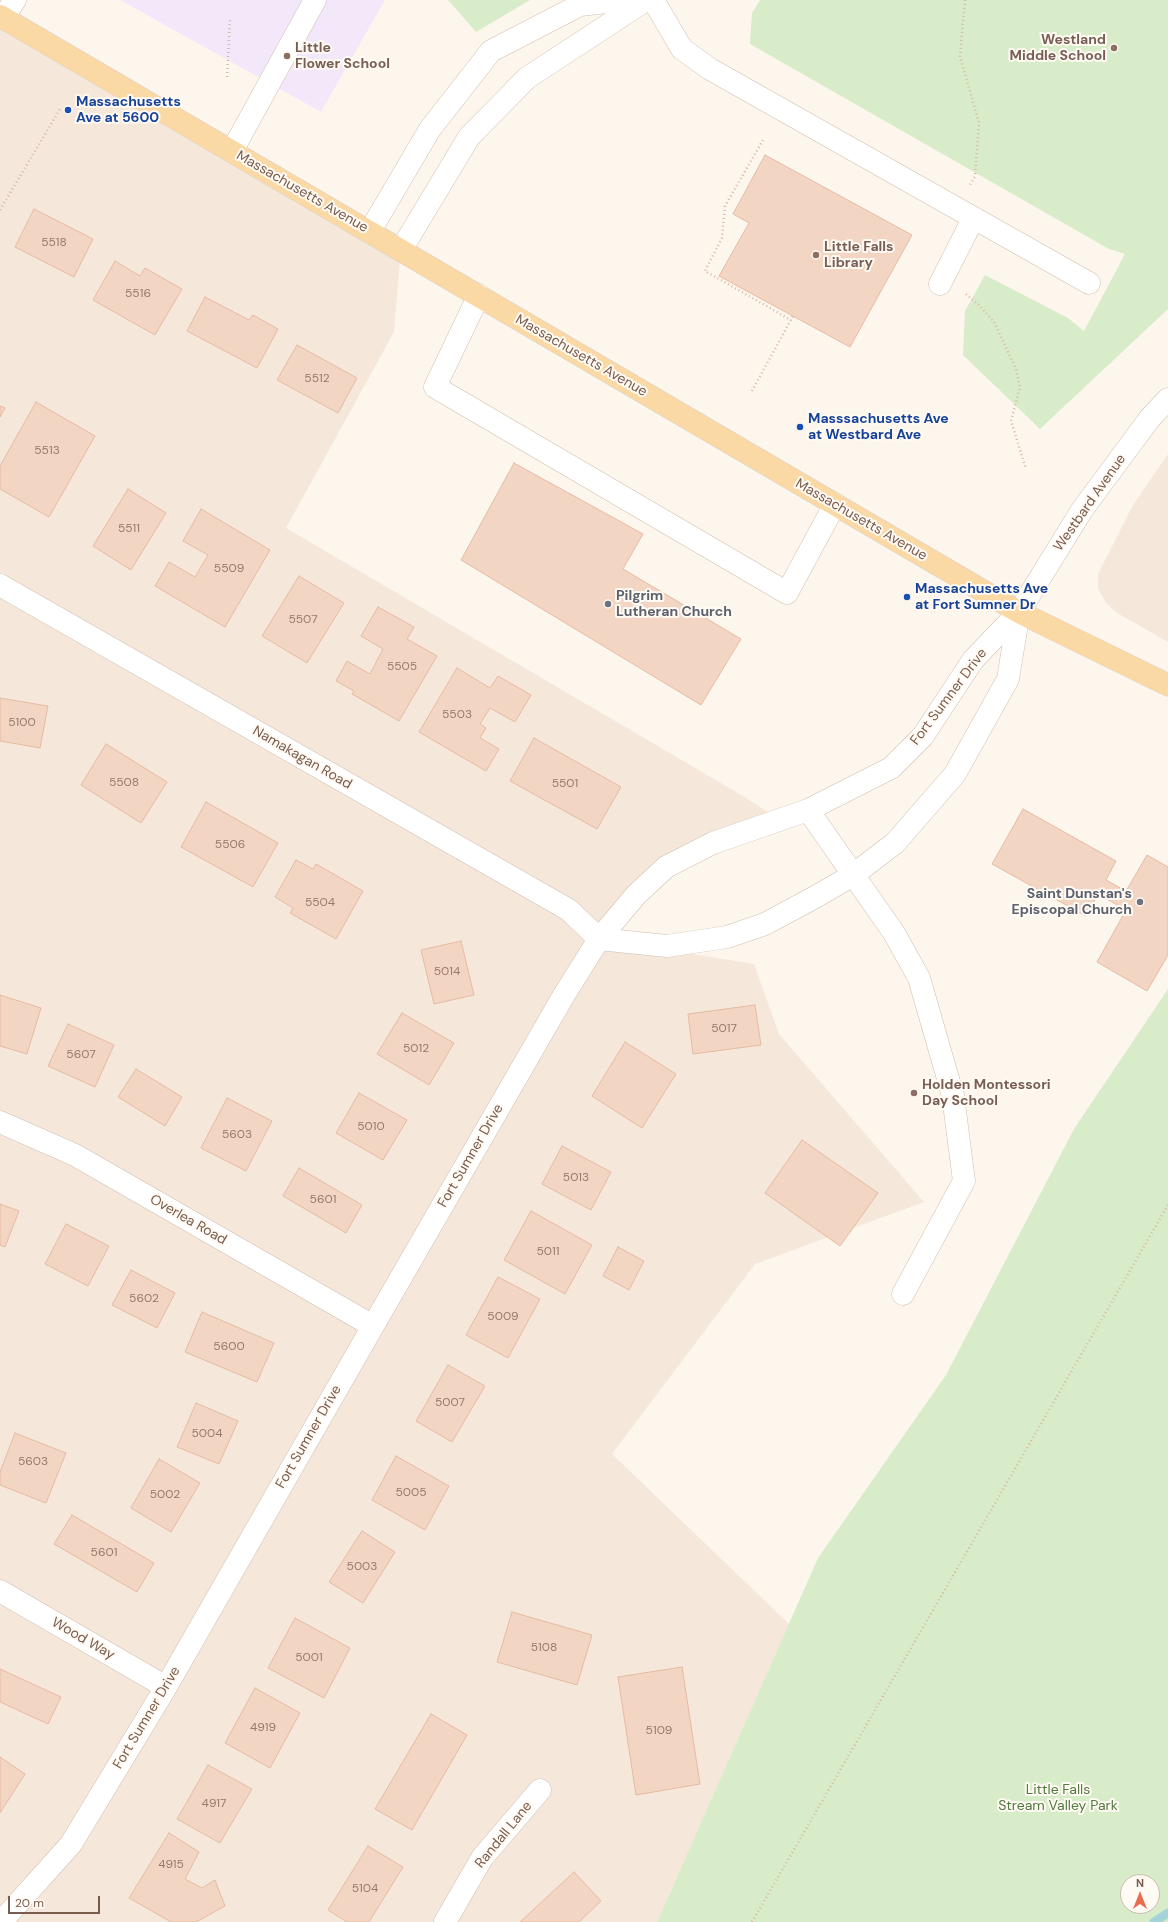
<!DOCTYPE html>
<style>
body{margin:0}
#map{position:relative;width:1168px;height:1922px;overflow:hidden;background:#fdf6ec;font-family:"DM Sans",sans-serif}
canvas{display:block}
.north{position:absolute;left:1120px;top:1874px;width:40px;height:40px;box-sizing:border-box;background:#fffaf3;border:1px solid #cabbb1;border-radius:50%;rotate:0deg;font-size:11px;font-weight:700;line-height:16px;text-align:center;color:#7a5c4d}
.north::after{content:'';display:block;margin:auto;width:14px;height:18px;background:#e76f51;clip-path:polygon(50% 0,100% 100%,50% 72%,0 100%)}
.scale{position:absolute;left:8px;top:1896px;width:92px;height:18px;box-sizing:border-box;border:2px solid #7a5c4d;border-top:0;padding-left:5px;font-size:12px;line-height:14px;white-space:nowrap;color:#7a5c4d;-webkit-text-stroke:3px #fffaf3;paint-order:stroke}
</style>
<div id="map">
<canvas width="1168" height="1922"></canvas>
<div class="north">N</div>
<div class="scale">20 m</div>
</div>
<script>
const ctx = document.querySelector('canvas').getContext('2d');
ctx.lineJoin = 'round';
function paint(path, color) { ctx.fillStyle = color; ctx.fill(path, 'evenodd'); }
const toPath = rows => new Path2D(rows.map(r => 'M' + r).join(''));
function strokePath(path, color, width, dash) { ctx.strokeStyle = color; ctx.lineWidth = width; ctx.lineCap = dash ? 'butt' : 'round'; ctx.setLineDash(dash || []); ctx.stroke(path); }
function write(font, color, halo, rows, align = 'center') {
  ctx.font = font + ' "DM Sans",sans-serif'; ctx.lineWidth = 4; ctx.setLineDash([]); ctx.textBaseline = 'middle'; ctx.strokeStyle = halo; ctx.fillStyle = color; for (const [text, x, y, turn = 0] of rows) {
    ctx.save(); ctx.translate(x, y); ctx.rotate((+turn || 0) * Math.PI / 180); ctx.textAlign = isNaN(turn) ? turn : align; if (halo) ctx.strokeText(text, 0, 0); ctx.fillText(text, 0, 0); ctx.restore();
  }
}
paint(toPath([
 [0,16,401,250,394,332,286,528,743,796,780,820,666,867,599,939,754,964,779,1034,924,1202,755,1264,612,1454,789,1624,657,1922,0,1922],
 [1168,454,1168,642,1117,613,1106,603,1098,589,1098,574,1133,505]
]), '#f5e8da');
paint(toPath([
 [120,0,385,0,321,112]
]), '#f3e8fa');
paint(toPath([
 [448,0,530,0,476,32],
 [760,0,1168,0,1168,309,1040,429,963,355,965,311,985,275,1068,318,1084,331,1125,254,1109,249,750,44,752,13],
 [1168,989,1168,1922,657,1922,818,1558,946,1375,1074,1129],
 [1128,1882,1152,1882,1152,1906,1128,1906]
]), '#d8ecc9');
strokePath(toPath([
 [1154,1922,1168,1913]
]), '#a5d3da', 9);
const building = toPath([
 [765,155,912,235,850,347,719,276,749,223,733,214,765,155],
 [34,209,93,239,74,277,15,247,34,209],
 [115,261,140,276,145,268,182,289,155,335,93,300,115,261],
 [205,297,249,320,253,315,278,329,257,368,187,331,205,297],
 [297,345,357,378,338,413,277,380,297,345],
 [36,402,95,436,49,517,0,489,0,466,36,402],
 [0,406,5,408,0,417,0,406],
 [514,463,643,534,623,569,741,639,701,705,461,560,514,463],
 [128,489,166,513,131,570,93,546,128,489],
 [201,509,270,550,225,627,155,586,169,562,195,577,208,555,183,541,201,509],
 [299,576,344,603,307,663,262,636,299,576],
 [378,607,414,627,407,639,437,656,399,721,352,694,354,691,336,681,347,661,370,674,383,649,361,636,378,607],
 [457,668,490,688,498,676,531,695,515,722,490,708,480,724,486,728,480,738,499,749,486,771,419,732,457,668],
 [0,698,48,706,40,748,0,741,0,698],
 [534,738,621,787,597,829,510,781,534,738],
 [106,744,167,782,141,823,81,785,106,744],
 [206,802,278,843,253,887,181,847,206,802],
 [1023,809,1116,861,1106,880,1126,891,1147,855,1168,867,1168,955,1147,991,1097,962,1126,910,1098,894,1086,916,992,864,1023,809],
 [296,860,313,869,316,864,363,891,336,939,290,913,293,908,275,897,296,860],
 [461,941,474,995,434,1004,421,950,461,941],
 [0,995,41,1008,27,1054,0,1046,0,995],
 [755,1005,761,1045,693,1054,688,1014,755,1005],
 [402,1013,454,1043,429,1085,377,1054,402,1013],
 [68,1024,114,1045,95,1087,48,1066,68,1024],
 [625,1042,676,1074,642,1128,592,1096,625,1042],
 [136,1069,182,1097,165,1126,118,1097,136,1069],
 [359,1093,407,1120,383,1160,336,1133,359,1093],
 [227,1098,272,1121,246,1171,201,1148,227,1098],
 [802,1140,878,1193,840,1246,765,1193,802,1140],
 [562,1146,611,1172,591,1210,542,1184,562,1146],
 [299,1168,362,1205,346,1233,283,1196,299,1168],
 [0,1204,19,1211,5,1247,0,1245,0,1204],
 [531,1211,592,1245,565,1294,504,1260,531,1211],
 [66,1224,109,1246,88,1286,45,1264,66,1224],
 [618,1247,644,1261,629,1290,603,1276,618,1247],
 [131,1270,175,1293,157,1328,112,1305,131,1270],
 [498,1277,540,1299,508,1358,466,1335,498,1277],
 [202,1312,274,1343,257,1382,185,1352,202,1312],
 [448,1365,485,1386,452,1442,416,1421,448,1365],
 [196,1403,238,1421,219,1464,177,1447,196,1403],
 [15,1433,66,1453,46,1503,0,1485,0,1472,15,1433],
 [396,1456,449,1486,425,1530,372,1500,396,1456],
 [159,1459,200,1483,171,1532,131,1508,159,1459],
 [72,1515,154,1563,137,1592,54,1544,72,1515],
 [362,1531,395,1552,363,1603,329,1582,362,1531],
 [512,1612,592,1635,577,1685,497,1662,512,1612],
 [295,1618,350,1648,324,1698,268,1668,295,1618],
 [682,1667,700,1784,636,1795,618,1677,682,1667],
 [0,1669,61,1697,48,1724,0,1702,0,1669],
 [255,1688,300,1713,270,1768,225,1743,255,1688],
 [431,1714,467,1735,412,1830,375,1809,431,1714],
 [0,1757,25,1774,0,1813,0,1757],
 [208,1765,252,1789,220,1843,177,1819,208,1765],
 [169,1833,199,1852,185,1879,202,1888,215,1880,225,1906,196,1922,171,1922,129,1898,169,1833],
 [368,1846,403,1867,369,1922,347,1922,328,1910,368,1846],
 [574,1872,601,1901,579,1922,520,1922,574,1872]
]);
paint(building, '#f3d5c3');
strokePath(building, '#e6bba3', 1);
const minor = toPath([
 [653,0,682,49,710,69,1089,283],
 [3,18,15,0],
 [232,151,315,0],
 [370,231,430,129,491,51,580,5,624,0],
 [401,250,469,137,527,78,646,0],
 [940,284,973,219],
 [479,295,435,387,787,593,835,504],
 [0,585,569,910,599,939],
 [808,810,894,933,919,978,953,1096,964,1181,903,1294],
 [599,939,667,946,727,937,765,924,817,896,853,875,895,843,955,774,1008,679,1019,612],
 [0,1122,75,1155,373,1326],
 [0,1591,166,1687],
 [1,1922,71,1844,166,1687,373,1326,564,995,599,939,636,895,666,867,713,843,808,810,891,768,923,736,973,660,1019,612,1082,510,1150,418,1168,399],
 [445,1922,482,1858,540,1790]
]);
const major = toPath([
 [0,16,1019,612,1168,685]
]);
strokePath(minor, '#d1beb0', 23);
strokePath(major, '#dad1cd', 23);
strokePath(toPath([
 [965,0,960,56,979,123,975,176,970,185],
 [227,77,230,19],
 [763,140,725,206,722,238,705,271,791,320],
 [0,210,60,109],
 [966,294,979,305,994,322,1016,369,1020,387,1011,421,1026,469],
 [752,391,793,316],
 [752,1922,1168,1205]
]), '#d9b8a5', 2.5, [1, 3]);
strokePath(minor, '#fff', 22);
strokePath(major, '#fbd9a5', 22);
for (const [x, y, r, color] of [
 [1114,48,4,"#8d6e63"],
 [287,56,4,"#8d6e63"],
 [68,110,4,"#1a4fb4"],
 [816,255,4,"#8d6e63"],
 [800,427,4,"#1a4fb4"],
 [907,597,4,"#1a4fb4"],
 [608,604,4,"#6b7280"],
 [1140,902,4,"#6b7280"],
 [914,1093,4,"#8d6e63"]
]) { const dot = new Path2D(); dot.arc(x, y, r, 0, 2 * Math.PI); ctx.fillStyle = color; ctx.fill(dot); strokePath(dot, '#fffaf3', 1.5); }
write('12px', '#987a6a', null, [
 ["5518",54,243],
 ["5516",138,294],
 ["5512",317,379],
 ["5513",47,451],
 ["5511",129,529],
 ["5509",229,569],
 ["5507",303,620],
 ["5505",402,667],
 ["5503",457,715],
 ["5100",22,723],
 ["5508",124,783],
 ["5501",565,784],
 ["5506",230,845],
 ["5504",320,903],
 ["5014",447,972],
 ["5017",724,1029],
 ["5012",416,1049],
 ["5607",81,1055],
 ["5010",371,1127],
 ["5603",237,1135],
 ["5013",576,1178],
 ["5601",323,1200],
 ["5011",548,1252],
 ["5602",144,1299],
 ["5009",503,1317],
 ["5600",229,1347],
 ["5007",450,1403],
 ["5004",207,1434],
 ["5603",33,1462],
 ["5005",411,1493],
 ["5002",165,1495],
 ["5601",104,1553],
 ["5003",362,1567],
 ["5108",544,1648],
 ["5001",309,1658],
 ["4919",263,1728],
 ["5109",659,1731],
 ["4917",214,1804],
 ["4915",171,1865],
 ["5104",365,1889]
]);
write('bold 14px', '#785e54', '#fffaf3', [
 ["Westland",1106,40,"right"],
 ["Middle School",1106,56,"right"],
 ["Little",295,48],
 ["Flower School",295,64],
 ["Little Falls",824,247],
 ["Library",824,263],
 ["Holden Montessori",922,1085],
 ["Day School",922,1101]
], 'left');
write('bold 14px', '#164399', '#fffaf3', [
 ["Massachusetts",76,102],
 ["Ave at 5600",76,118],
 ["Masssachusetts Ave",808,419],
 ["at Westbard Ave",808,435],
 ["Massachusetts Ave",915,589],
 ["at Fort Sumner Dr",915,605]
], 'left');
write('14px', '#7a5c4d', '#fffaf3', [
 ["Massachusetts Avenue",302,192,30],
 ["Massachusetts Avenue",581,356,30],
 ["Westbard Avenue",1090,503,-55],
 ["Massachusetts Avenue",861,520,30],
 ["Fort Sumner Drive",949,697,-53],
 ["Namakagan Road",302,758,30],
 ["Fort Sumner Drive",471,1156,-60],
 ["Overlea Road",188,1220,30],
 ["Fort Sumner Drive",309,1437,-60],
 ["Wood Way",83,1639,30],
 ["Fort Sumner Drive",147,1718,-59],
 ["Randall Lane",504,1835,-51]
]);
write('bold 14px', '#5b616d', '#fffaf3', [
 ["Pilgrim",616,596],
 ["Lutheran Church",616,612],
 ["Saint Dunstan's",1132,894,"right"],
 ["Episcopal Church",1132,910,"right"]
], 'left');
write('14px', '#537a41', '#fffaf3', [
 ["Little Falls",1058,1790],
 ["Stream Valley Park",1058,1806]
]);
</script>
